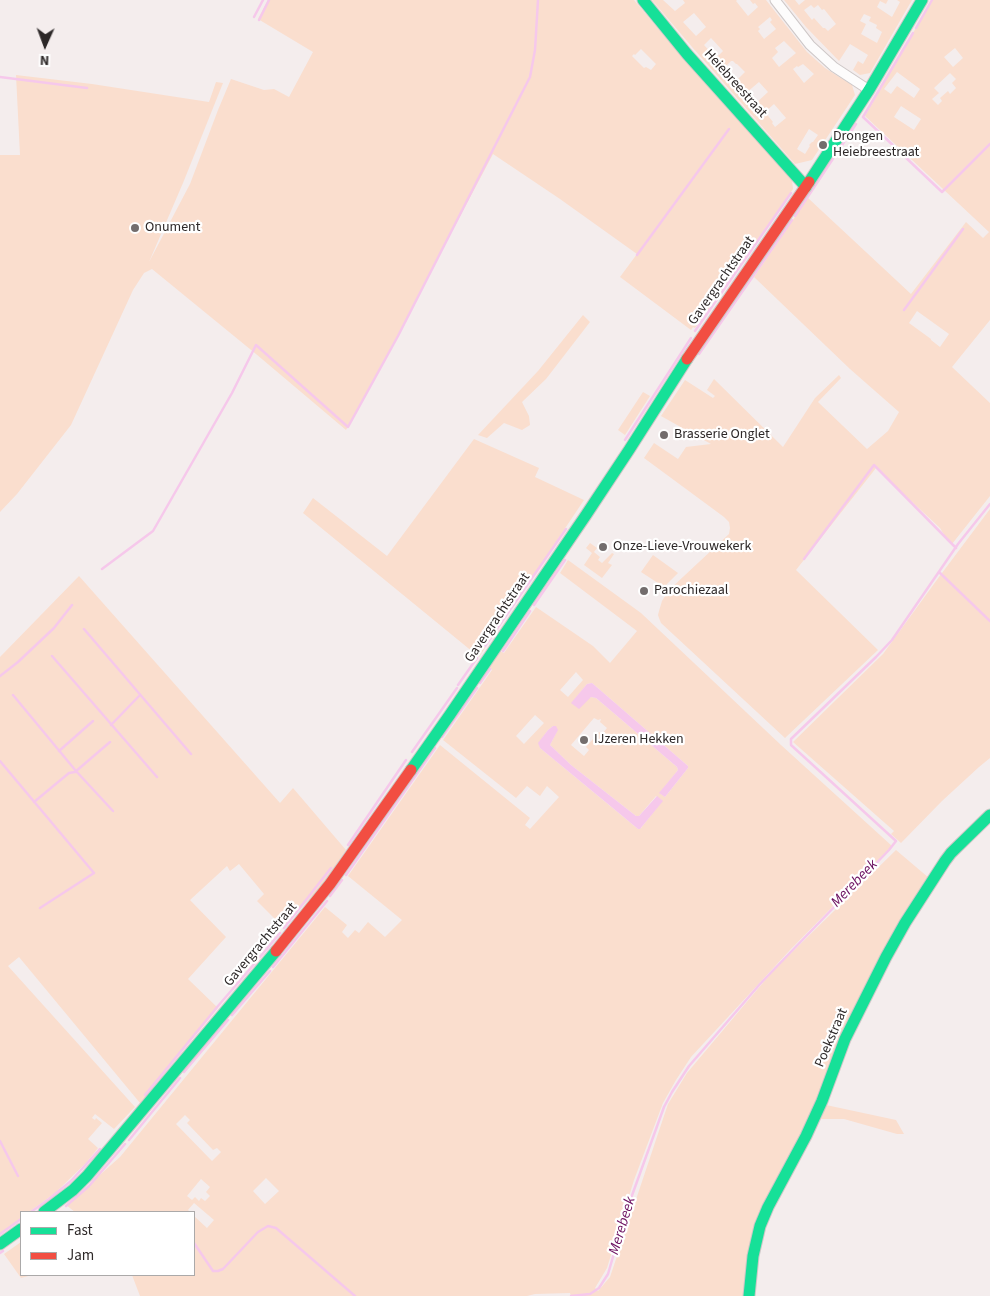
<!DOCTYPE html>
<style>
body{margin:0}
#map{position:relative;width:990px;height:1296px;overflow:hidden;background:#f4eded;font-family:"Source Sans 3",sans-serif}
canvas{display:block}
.legend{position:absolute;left:20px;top:1211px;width:175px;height:65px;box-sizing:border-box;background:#fff;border:1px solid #aba9a9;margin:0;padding:6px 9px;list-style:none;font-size:15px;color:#2d2828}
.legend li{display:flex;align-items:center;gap:10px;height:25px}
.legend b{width:25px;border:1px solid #aba9a9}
.north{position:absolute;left:20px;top:20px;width:50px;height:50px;-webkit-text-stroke:4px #fff;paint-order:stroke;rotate:182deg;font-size:14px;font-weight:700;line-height:20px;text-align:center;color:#2d2828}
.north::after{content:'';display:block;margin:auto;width:18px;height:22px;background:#2d2828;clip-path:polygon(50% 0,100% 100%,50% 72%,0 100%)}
</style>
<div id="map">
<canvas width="990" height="1296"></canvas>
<ul class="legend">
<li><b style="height:6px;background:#16e098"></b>Fast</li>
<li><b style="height:6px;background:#f24e42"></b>Jam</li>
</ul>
<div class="north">N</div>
</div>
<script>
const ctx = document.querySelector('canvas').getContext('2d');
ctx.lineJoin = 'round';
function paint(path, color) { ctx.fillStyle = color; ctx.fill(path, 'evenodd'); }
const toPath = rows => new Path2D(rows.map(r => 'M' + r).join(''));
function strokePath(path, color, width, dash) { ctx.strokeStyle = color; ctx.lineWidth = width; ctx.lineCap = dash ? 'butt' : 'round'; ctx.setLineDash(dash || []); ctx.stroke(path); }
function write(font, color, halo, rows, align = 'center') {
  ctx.font = font + ' "Source Sans 3",sans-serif'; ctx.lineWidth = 4.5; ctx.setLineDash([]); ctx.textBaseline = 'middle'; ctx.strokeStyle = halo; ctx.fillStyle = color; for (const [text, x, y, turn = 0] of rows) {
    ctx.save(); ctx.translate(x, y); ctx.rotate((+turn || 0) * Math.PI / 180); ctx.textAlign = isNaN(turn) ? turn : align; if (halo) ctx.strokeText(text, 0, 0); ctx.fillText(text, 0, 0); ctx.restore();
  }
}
paint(toPath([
 [268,0,634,0,676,50,792,180,793,189,695,328,693,327,691,330,620,277,637,254,560,199,493,154,430,273,398,336,346,430,256,354,152,269,144,273,133,290,71,425,17,494,0,512,0,155,20,155,16,75,92,84,209,102,216,82,223,83,183,183,149,262,190,184,218,110,231,79,264,90,274,89,289,97,313,52,258,19],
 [641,49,656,64,651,70,646,67,644,68,632,56,634,54,635,55],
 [652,0,663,0,675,11,685,3,683,0,737,0,736,1,748,16,758,7,755,3,753,4,750,0,766,0,807,52,825,68,852,85,855,95,812,160,795,164,692,47],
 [694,13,706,27,696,36,683,22],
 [770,17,772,20,770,22,776,29,764,39,758,31,760,29,758,27],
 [711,38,723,51,716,58,704,45],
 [784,41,796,53,779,67,772,58,778,52,775,48],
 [731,61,733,61,736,64,737,64,745,72,737,80,733,76,731,77,724,68],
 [803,64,814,74,804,83,793,69,797,66,798,67],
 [759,82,768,92,755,104,746,93],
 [774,104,786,118,775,127,772,123,773,122,765,112],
 [809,129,818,135,813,142,812,142,809,145,810,146,805,154,797,149],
 [784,0,795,0,799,5,805,0,888,0,886,4,880,1,877,7,892,17,900,2,897,0,912,0,870,73,860,75,853,70,858,61,863,64,868,55,850,44,839,61,806,27],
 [811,5,814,8,818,5,822,10,824,9,836,24,828,31,825,28,823,28,814,18,812,20,804,10],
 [864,14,871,17,869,21,877,25,876,28,882,32,877,43,861,34,866,24,860,21],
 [932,0,990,0,990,320,952,367,990,403,990,496,952,544,946,538,940,528,876,468,796,570,878,650,785,738,661,623,659,618,658,615,659,611,662,601,669,590,729,534,730,528,729,522,724,517,644,458,654,443,678,459,686,447,711,444,661,416,685,380,713,398,715,396,707,390,714,379,783,447,815,398,839,375,841,378,818,402,867,449,888,431,899,412,850,369,754,277,808,198,911,294,966,222,983,238,989,232,865,116],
 [955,48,963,58,953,67,944,57],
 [897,72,920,89,914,98,897,86,891,94,884,89],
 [950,73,956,79,952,83,956,88,950,94,948,91,940,98,942,101,938,105,932,99,939,93,934,88],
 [901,106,921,119,914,130,894,117],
 [917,311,949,334,940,347,931,340,931,339,909,323],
 [583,315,590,322,546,379,522,402,529,416,530,425,522,430,504,423,487,438,478,435,538,371],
 [643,392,650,396,625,435,618,430],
 [474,439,539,468,535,477,584,500,479,657,303,513,313,498,387,556],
 [990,509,990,758,979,767,942,801,901,843,891,834,894,831,793,742,883,654,939,577],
 [590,543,597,548,594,552,600,557,598,560,602,563,612,553,614,554,608,563,612,565,602,578,584,565,592,553,586,548],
 [653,555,678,573,664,587,641,572],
 [568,560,641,613,781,745,892,846,790,950,691,1057,676,1080,663,1103,634,1180,607,1268,595,1288,598,1291,610,1277,668,1104,687,1073,772,972,896,850,929,878,818,1103,770,1196,746,1296,571,1296,570,1293,535,1294,527,1296,140,1296,132,1275,194,1275,194,1216,207,1228,214,1220,194,1203,188,1210,190,1212,75,1212,66,1205,120,1157,325,907,347,925,342,932,348,938,355,930,359,933,368,922,385,937,402,920,348,876,440,745,530,818,525,825,530,829,559,797,547,786,540,796,527,786,516,798,443,740,492,670,488,666,500,651,504,653,536,607,593,646,610,663,637,631,560,573],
 [576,672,583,680,568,697,560,690],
 [592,683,688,766,688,768,665,797,660,793,678,770,677,767,596,698,591,697,572,703,587,684],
 [535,715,544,723,524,744,516,736],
 [594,718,598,720,601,719,600,722,607,728,602,734,599,732,586,747,589,750,584,756,571,745],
 [553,726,557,729,557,731,550,745,571,765,636,816,639,816,656,796,662,801,641,828,638,829,540,748,539,743,548,730],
 [185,1115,190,1120,187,1123,213,1150,217,1148,221,1152,212,1161,176,1124],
 [266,1178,279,1191,265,1204,253,1191],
 [201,1179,210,1187,206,1192,210,1196,205,1201,201,1198,199,1201,195,1197,192,1200,187,1196],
 [79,576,280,803,293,788,346,850,321,887,283,927,257,901,264,894,239,864,230,871,227,866,190,900,226,937,188,979,218,1008,140,1103,19,957,8,966,135,1107,114,1129,95,1114,92,1118,95,1120,96,1118,102,1123,88,1139,98,1148,86,1163,55,1193,29,1212,21,1212,21,1218,0,1234,0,657],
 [826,1105,896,1120,904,1134,897,1134,844,1119,821,1119],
 [21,1242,21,1275,32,1275,21,1278,4,1254]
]), '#fadece');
paint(toPath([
 [592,683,688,766,688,768,665,797,659,793,678,770,677,767,596,698,591,697,579,709,571,703,587,684],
 [553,726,556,726,558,730,550,745,571,765,636,816,639,816,657,796,663,801,640,829,638,829,620,814,540,748,538,743,548,730]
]), '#f6c8eb');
strokePath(toPath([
 [254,17,263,0],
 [259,20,269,0],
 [916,28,932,0],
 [0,77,87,88],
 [897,149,863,117,913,33],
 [902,154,942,192,990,144],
 [795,216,856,124],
 [637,255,729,129],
 [904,310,963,229],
 [695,331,791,193],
 [699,354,792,220],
 [625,440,691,338],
 [804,559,874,465,956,548],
 [102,569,153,531,232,393,256,345,348,427,398,336,530,77,535,50,538,0],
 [939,572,990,621],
 [534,605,565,560],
 [84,629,191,754],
 [485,646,566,529],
 [503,651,530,611],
 [52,656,157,777],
 [0,676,18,662,54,628,72,605],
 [480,683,490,669],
 [458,685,477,658],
 [13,695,76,771,113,811],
 [111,725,140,695],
 [442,737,477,688],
 [59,751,93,721],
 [412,752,457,688],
 [0,761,94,873,40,908],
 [34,802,69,773,75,772,110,742],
 [348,845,406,760],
 [346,875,435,748],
 [330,896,342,880],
 [284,928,331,868],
 [260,957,280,933],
 [273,967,327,901],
 [232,1015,270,971],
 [184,1072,228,1020],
 [145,1095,218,1006,256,962],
 [129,1140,180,1078],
 [0,1141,18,1176],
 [66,1206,89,1186,125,1144],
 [31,1212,49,1199,71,1181,100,1149],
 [0,1234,21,1219],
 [194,1243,213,1271,218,1271,223,1269,258,1232,268,1226,276,1228,355,1296],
 [0,1253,3,1251],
 [571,1296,590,1294,599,1288,608,1274,626,1212,664,1107,672,1092,689,1066,760,984,889,850,896,841,791,745,791,739,876,657,892,640,958,544,990,504]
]), '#f6c8eb', 2.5);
const street = toPath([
 [775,0,810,45,834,67,869,90]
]);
const fast = toPath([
 [643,0,687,54,806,187],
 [809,182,869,90,922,0],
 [411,770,449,716,586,515,629,450,687,359],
 [44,1212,73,1190,87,1176,276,951],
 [0,1244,21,1229],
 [749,1296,753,1256,760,1226,768,1207,806,1136,822,1101,845,1039,886,957,905,923,945,861,951,853,990,815]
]);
const jam = toPath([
 [687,359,809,182],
 [276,951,330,884,411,770]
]);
strokePath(street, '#cdc7c7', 11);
strokePath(fast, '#cdc7c7', 13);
strokePath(jam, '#cdc7c7', 13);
strokePath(street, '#fdfcfc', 9);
strokePath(fast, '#16e098', 11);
strokePath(jam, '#f24e42', 11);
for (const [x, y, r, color] of [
 [823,145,5,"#736d6d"],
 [135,228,5,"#736d6d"],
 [664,435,5,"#736d6d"],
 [603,547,5,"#736d6d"],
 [644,591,5,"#736d6d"],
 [584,740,5,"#736d6d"]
]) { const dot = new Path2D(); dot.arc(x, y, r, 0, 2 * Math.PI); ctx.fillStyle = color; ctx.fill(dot); strokePath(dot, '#fff', 2); }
write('14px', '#2d2828', '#fff', [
 ["Heiebreestraat",735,84,48],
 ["Gavergrachtstraat",722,281,-55],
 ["Gavergrachtstraat",498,618,-56],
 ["Gavergrachtstraat",261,945,-50],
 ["Poekstraat",832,1038,-67]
]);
write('14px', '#2d2828', '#fff', [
 ["Drongen",833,137],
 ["Heiebreestraat",833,153],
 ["Onument",145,228],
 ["Brasserie Onglet",674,435],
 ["Onze-Lieve-Vrouwekerk",613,547],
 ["Parochiezaal",654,591],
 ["IJzeren Hekken",594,740]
], 'left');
write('italic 15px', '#6b0f60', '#fff', [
 ["Merebeek",855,884,-46],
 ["Merebeek",623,1226,-73]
]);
</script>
